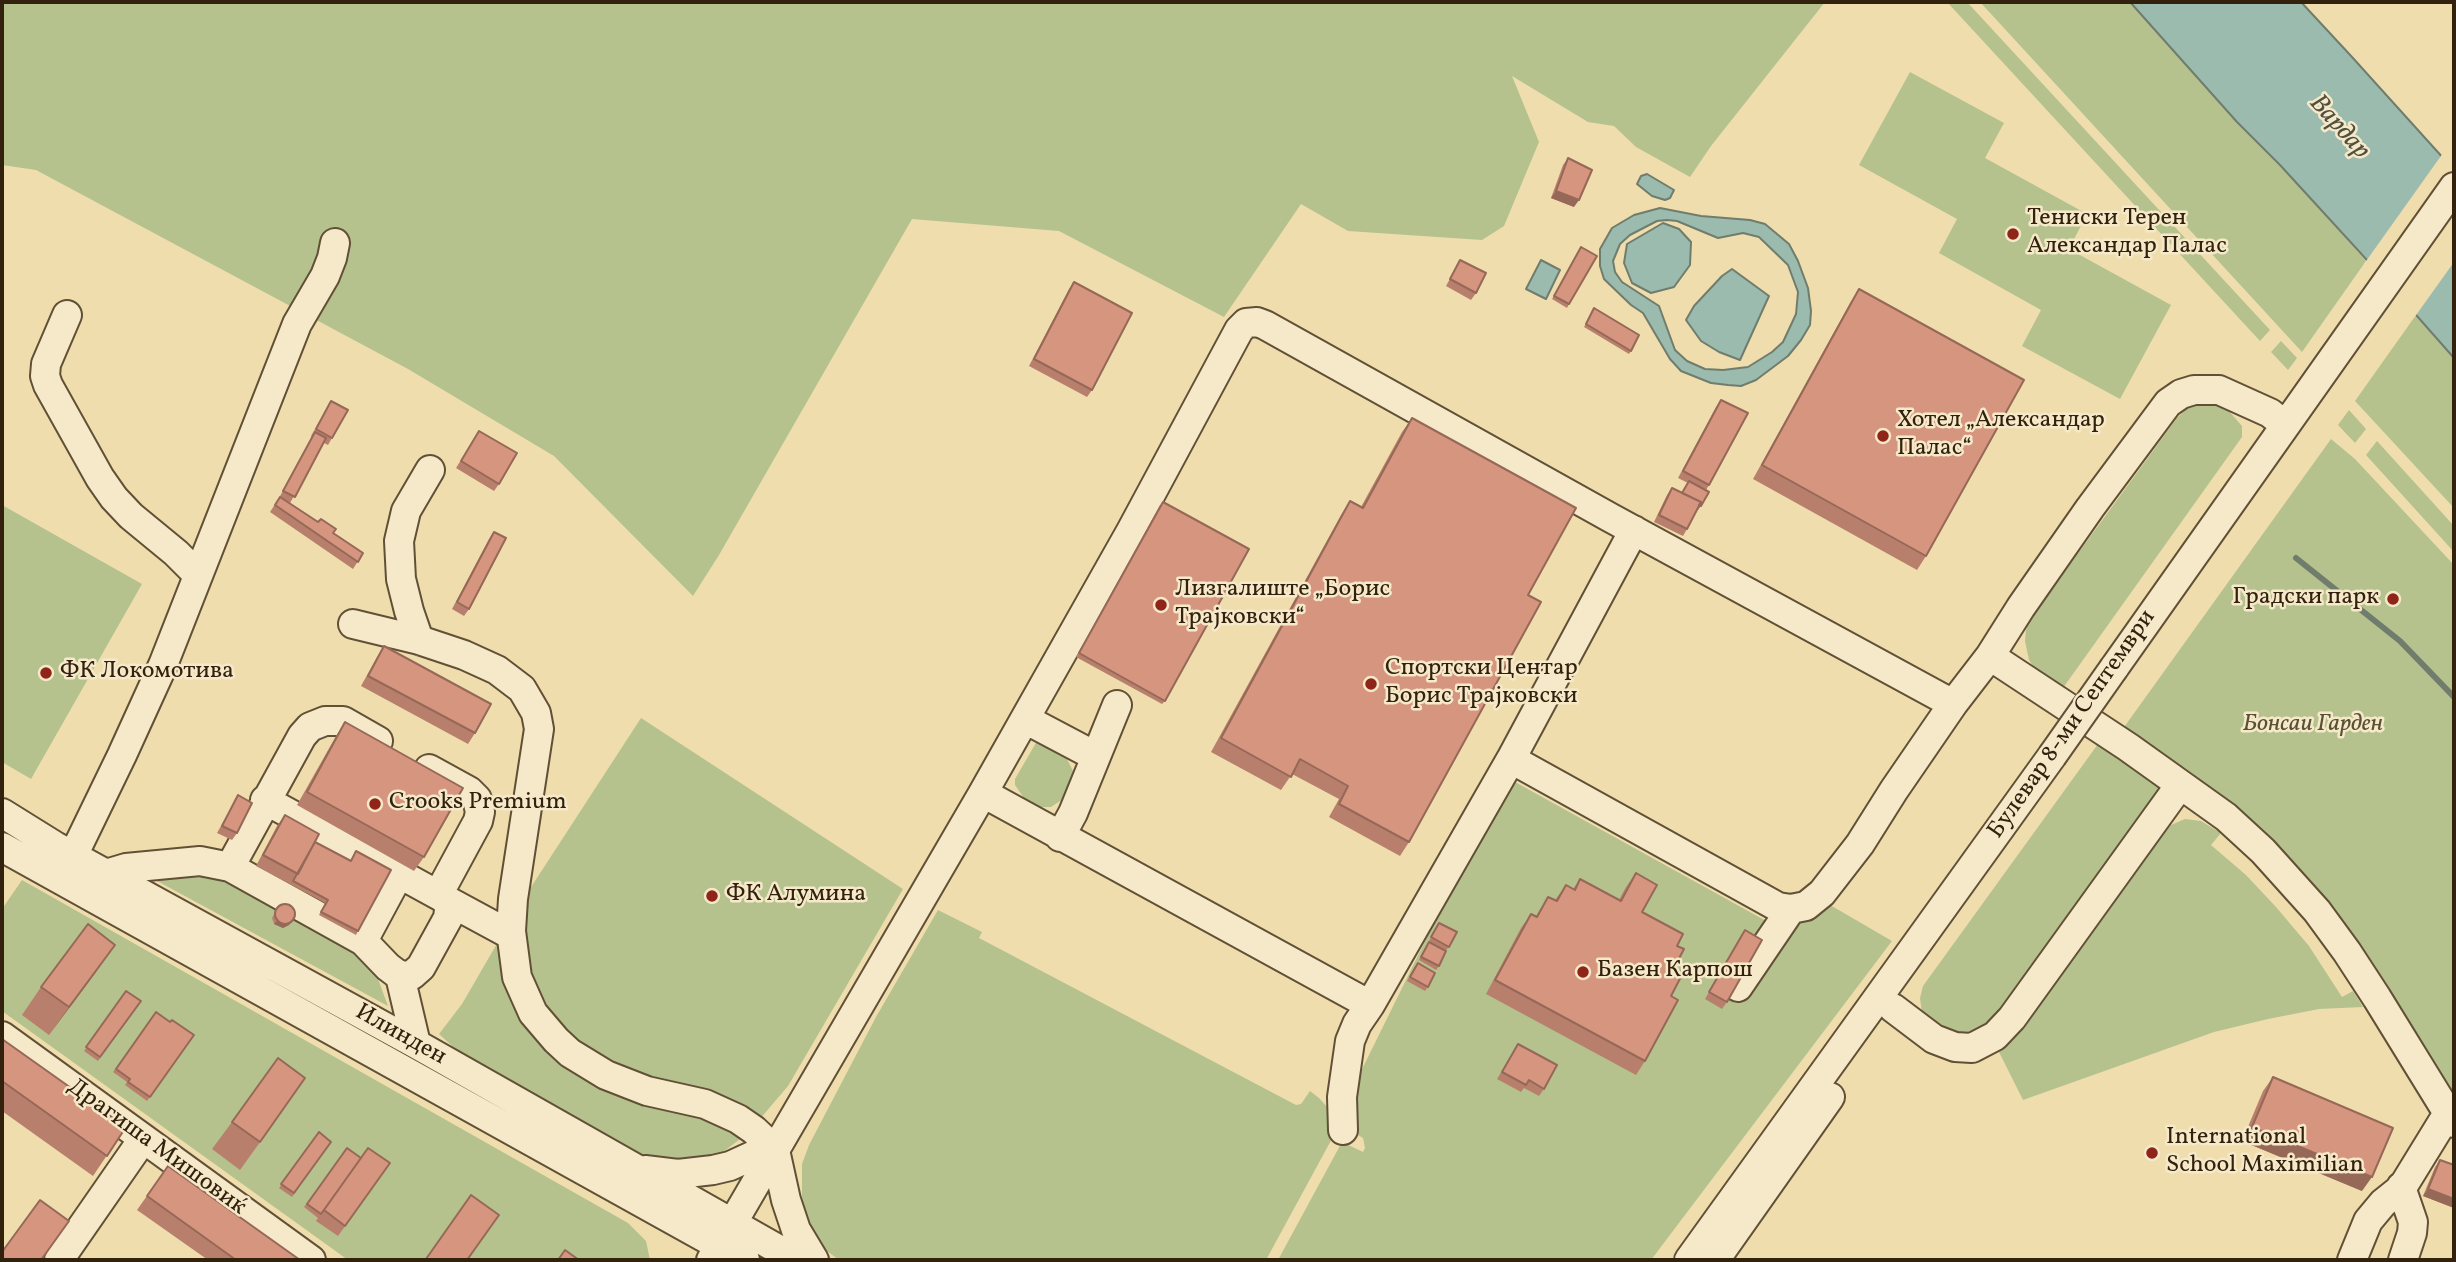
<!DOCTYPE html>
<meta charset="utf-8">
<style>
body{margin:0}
#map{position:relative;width:2456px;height:1262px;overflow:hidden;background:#efddae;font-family:Vollkorn,serif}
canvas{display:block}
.frame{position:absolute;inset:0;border:4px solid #32210d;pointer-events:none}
</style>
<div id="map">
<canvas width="2456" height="1262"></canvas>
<div class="frame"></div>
</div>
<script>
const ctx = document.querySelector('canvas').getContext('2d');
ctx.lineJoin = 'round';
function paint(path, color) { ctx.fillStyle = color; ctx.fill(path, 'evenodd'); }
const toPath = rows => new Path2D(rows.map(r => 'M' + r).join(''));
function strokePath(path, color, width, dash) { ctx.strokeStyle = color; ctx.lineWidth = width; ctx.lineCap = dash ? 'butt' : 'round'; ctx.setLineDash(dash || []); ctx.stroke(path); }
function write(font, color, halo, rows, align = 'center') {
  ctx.font = font + ' Vollkorn,serif'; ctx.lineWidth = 5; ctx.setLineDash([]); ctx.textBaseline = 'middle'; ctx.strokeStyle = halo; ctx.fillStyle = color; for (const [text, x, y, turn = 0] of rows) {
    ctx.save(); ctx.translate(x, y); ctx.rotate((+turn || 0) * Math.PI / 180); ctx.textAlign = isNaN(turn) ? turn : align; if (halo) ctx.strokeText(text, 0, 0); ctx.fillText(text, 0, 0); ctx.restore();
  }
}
paint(toPath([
 [2,2,1825,2,1711,146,1690,177,1636,147,1614,126,1588,122,1512,76,1539,142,1504,226,1482,240,1348,231,1301,204,1224,317,1059,231,912,219,719,555,693,596,554,456,408,369,36,170,2,165],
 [1947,2,1967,2,2270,330,2260,341],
 [1980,2,2129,2,2237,122,2280,165,2366,261,2302,352],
 [1910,72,2004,123,1985,158,2087,214,2069,249,2171,305,2120,399,2022,346,2041,310,1939,253,1957,219,1859,165],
 [2416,315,2454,358,2454,508,2355,401],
 [2281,341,2297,358,2288,370,2271,352],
 [2199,403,2214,403,2228,410,2242,426,2242,437,2063,688,2033,666,2029,660,2025,641,2026,630,2030,619,2177,418,2188,407],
 [2349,410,2366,429,2355,443,2338,425],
 [2331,439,2355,459,2454,565,2454,1102,2262,832,2224,798,2188,770,2122,730],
 [2377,441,2454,526,2454,552,2366,455],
 [2,505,142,584,31,779,2,762],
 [641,718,903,889,788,1086,748,1133,719,1155,696,1163,654,1162,462,1055,439,1034,462,1004,520,904],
 [1037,741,1065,755,1074,773,1074,781,1069,795,1051,807,1037,807,1026,801,1015,785,1015,779],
 [2098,744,2165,789,2001,1015,1982,1034,1948,1037,1922,1013,1920,998,1923,986],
 [1506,777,1777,927,1825,902,1892,941,1651,1260,1278,1260,1342,1142,1363,1152,1365,1148,1363,1138,1336,1122],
 [2185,819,2201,821,2221,833,2211,845,2246,875,2276,907,2309,946,2342,997,2353,991,2363,1007,2319,1009,2268,1019,2214,1032,2023,1100,1999,1052,2039,1007,2160,835,2171,825],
 [213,869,371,960,388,1006,146,875],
 [22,880,628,1223,646,1241,650,1260,348,1260,2,1011,2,909],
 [938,910,982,932,979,938,1296,1105,1301,1104,1310,1091,1319,1098,1328,1108,1334,1135,1266,1260,839,1260,827,1251,815,1235,807,1218,802,1198,802,1164,809,1145,876,1017]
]), '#b5c28e');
const water = toPath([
 [2130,2,2301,2,2352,57,2454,170,2454,358,2387,282,2280,165,2237,122,2130,2],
 [1647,174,1674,190,1670,198,1665,200,1652,196,1637,184,1641,176,1647,174],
 [1660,208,1701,216,1750,220,1765,224,1789,244,1798,261,1808,288,1811,311,1810,325,1801,340,1788,356,1756,380,1741,386,1728,385,1711,383,1681,371,1670,359,1643,313,1631,305,1604,279,1600,266,1600,249,1612,228,1634,215,1660,208],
 [1667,220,1677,221,1718,238,1743,233,1759,237,1788,265,1798,292,1796,314,1783,342,1772,352,1748,367,1723,370,1705,369,1687,361,1675,350,1659,306,1622,282,1615,272,1613,261,1620,244,1630,235,1657,221,1667,220],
 [1663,223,1679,229,1691,242,1690,265,1674,287,1651,293,1632,283,1624,263,1627,244,1663,223],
 [1541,260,1560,270,1546,299,1526,289,1541,260],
 [1732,269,1769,296,1740,360,1719,352,1701,341,1686,320,1694,306,1722,276,1732,269]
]);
paint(water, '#9abbad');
strokePath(water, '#707d6d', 2);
paint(toPath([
 [2443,153,2454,165,2454,262,2414,318,2364,264]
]), '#efddae');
strokePath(toPath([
 [2296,558,2400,641,2454,697]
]), '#707d6d', 6);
const minor = toPath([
 [67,315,46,364,45,376,48,385,100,478,114,498,131,516,176,553,198,575],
 [353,624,419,640,464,655,497,670,522,689,536,713,539,729,513,899,511,931,517,977,533,1013,556,1040,570,1053,606,1075,647,1091,705,1104,738,1119,754,1130,775,1150,786,1200,796,1230,814,1260],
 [419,640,409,611,401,579,399,541,406,511,430,470],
 [1990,656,2128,747,2226,817,2263,851,2317,911,2347,952,2377,998,2454,1123],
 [2114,668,2454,187],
 [1025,719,1095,756],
 [1511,759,1778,907,1791,909,1806,906,1822,893,1860,844,1894,790,1953,704,1990,656,2021,607,2090,508,2168,403,2181,394,2194,390,2219,390,2270,413,2285,425],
 [983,793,1370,1005,1511,759,1634,530],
 [265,800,438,895],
 [2,813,55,846,416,1044,797,1260],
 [1060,837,1073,813,1117,705],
 [2,847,745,1260],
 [73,856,122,755,163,665,297,324,325,276,332,258,335,243],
 [230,867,302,736,310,727,325,721,343,721,378,741],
 [106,874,126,868,200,861,230,867,363,941,388,967,400,976,416,1044],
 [450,902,511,935],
 [363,941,399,874],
 [400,976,412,975,421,967,448,918,450,902,438,895,478,821,480,812,477,799,469,791,429,769],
 [1738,987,1791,909],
 [1893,1008,1934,1039,1955,1047,1972,1048,1995,1036,2012,1018,2180,785],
 [2,1036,311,1260],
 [1343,1130,1342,1097,1350,1041,1357,1024,1370,1005],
 [645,1170,678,1174,713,1170,730,1166,754,1155,775,1150],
 [2401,1187,2413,1222,2412,1233,2403,1260],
 [59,1260,143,1139],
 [711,1260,983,793,1131,531,1239,330,1246,323,1257,322,1265,325,1611,518,1953,704],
 [1689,1260,2052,756],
 [1715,1260,1830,1097],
 [2352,1260,2368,1221,2383,1203,2398,1191,2405,1183,2448,1113]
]);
strokePath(minor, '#615035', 32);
strokePath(minor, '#f5e9ca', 28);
const minorBridge = toPath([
 [2052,756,2114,668]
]);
strokePath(minorBridge, '#615035', 32, []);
strokePath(minorBridge, '#f5e9ca', 28);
paint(toPath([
 [1568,158,1574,207,1551,198,1563,165],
 [1579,251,1569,304,1567,308,1552,299],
 [1460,260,1476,293,1471,300,1446,286],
 [1074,282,1092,390,1087,397,1029,366,1069,289],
 [1859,289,1926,556,1917,570,1753,479,1850,303],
 [1594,308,1631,351,1629,354,1584,327],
 [1721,400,1709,485,1706,490,1701,506,1698,510,1697,509,1687,529,1683,536,1654,522,1667,495,1672,488,1682,493,1688,483,1678,478,1716,407],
 [331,401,332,438,328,445,324,443,290,503,363,553,353,569,270,512,279,498,312,437,311,436],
 [1412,418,1528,595,1409,842,1400,856,1329,817,1339,799,1292,774,1281,790,1211,752,1341,515,1350,501,1361,507,1402,432],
 [479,431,499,484,494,491,456,468],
 [1160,505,1165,701,1162,704,1076,657],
 [494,532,469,609,464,616,452,609,489,539],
 [384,646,475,733,468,744,361,686,377,657],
 [345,722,424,857,414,871,297,805,336,736],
 [238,796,237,833,232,840,217,833],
 [285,815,315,842,358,931,356,935,319,915,325,903,256,866,277,826],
 [1636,873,1642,912,1677,946,1671,996,1645,1061,1636,1075,1486,994,1521,928,1531,914,1536,916,1548,897,1555,900,1566,885,1573,889,1580,879,1619,900,1626,887],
 [279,905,289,925,283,928,274,924,272,918],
 [1437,926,1449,947,1446,950,1429,941],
 [1745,930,1727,1002,1722,1009,1705,999],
 [1429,942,1439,966,1436,970,1419,960],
 [1415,966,1428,987,1425,991,1407,981],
 [96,972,49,1035,22,1015,41,987],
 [126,991,141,1001,98,1061,84,1051],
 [156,1012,170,1022,194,1035,147,1101,125,1085,127,1082,113,1072],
 [2,1039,126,1127,93,1176,2,1111],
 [1518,1044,1544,1089,1539,1096,1524,1088,1521,1092,1497,1079],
 [2273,1077,2362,1191,2242,1141,2263,1091],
 [286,1106,240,1170,212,1149,232,1122],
 [319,1132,331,1142,292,1197,279,1188],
 [347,1148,361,1158,390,1163,338,1236,316,1221,318,1218,304,1207],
 [2440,1160,2454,1165,2454,1208,2423,1196,2435,1167],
 [168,1166,300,1260,208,1260,137,1210]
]), '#b8806c');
paint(toPath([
 [1556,191,1579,200,1574,207,1551,198],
 [277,921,292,921,289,925,283,928,274,924],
 [115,945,96,972,49,1035,69,1007],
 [2252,1127,2372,1177,2362,1191,2242,1141],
 [2428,1189,2454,1199,2454,1208,2423,1196]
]), '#966858');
const building = toPath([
 [1568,158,1592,170,1579,200,1556,191,1568,158],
 [1581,247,1597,256,1569,304,1554,296,1581,247],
 [1460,260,1486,273,1476,293,1450,279,1460,260],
 [1074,282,1132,313,1092,390,1034,359,1074,282],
 [1859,289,2024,380,1926,556,1762,465,1859,289],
 [1594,308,1639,335,1631,351,1586,324,1594,308],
 [1721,400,1748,413,1709,485,1683,471,1721,400],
 [331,401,348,410,332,438,316,429,331,401],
 [1412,418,1576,508,1528,595,1541,602,1409,842,1339,804,1348,786,1300,759,1291,777,1221,738,1350,501,1363,508,1412,418],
 [479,431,517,453,499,484,461,461,479,431],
 [315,432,326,438,295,497,283,491,315,432],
 [1689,481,1709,492,1701,506,1699,505,1701,502,1682,493,1689,481],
 [1672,488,1701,502,1687,529,1659,515,1672,488],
 [280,497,318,522,321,519,336,529,333,533,363,553,358,562,275,505,280,497],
 [1163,502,1249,549,1165,701,1079,653,1163,502],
 [494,532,506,538,469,609,457,602,494,532],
 [384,646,491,704,475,733,368,676,384,646],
 [345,722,463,788,424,857,307,792,345,722],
 [238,795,252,803,237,833,222,826,238,795],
 [285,815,319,834,298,874,263,855,285,815],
 [315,842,351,861,356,851,391,870,358,931,321,912,328,900,293,881,315,842],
 [1636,873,1657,885,1642,912,1683,934,1677,946,1684,949,1674,968,1683,973,1671,996,1678,1000,1645,1061,1495,980,1531,914,1537,917,1548,897,1557,901,1566,885,1575,890,1580,879,1621,901,1636,873],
 '275 914a10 10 0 1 1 20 0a10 10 0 1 1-20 0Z',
 [1439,923,1457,932,1449,947,1431,937,1439,923],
 [88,924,115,945,69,1007,41,987,88,924],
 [1745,930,1762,940,1727,1002,1709,992,1745,930],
 [1429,942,1446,951,1439,966,1421,957,1429,942],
 [1418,963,1435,973,1428,987,1410,977,1418,963],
 [126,991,141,1001,100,1057,86,1047,126,991],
 [156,1012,170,1022,172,1020,194,1035,150,1097,128,1082,130,1079,116,1069,156,1012],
 [2,1039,126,1127,107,1156,2,1081,2,1039],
 [1518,1044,1557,1065,1544,1089,1529,1080,1526,1085,1502,1072,1518,1044],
 [278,1058,305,1078,260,1142,232,1122,278,1058],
 [2273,1077,2393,1128,2372,1177,2252,1127,2273,1077],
 [319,1132,331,1142,294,1193,281,1184,319,1132],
 [347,1148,361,1158,321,1214,307,1204,347,1148],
 [368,1148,390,1163,345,1226,324,1210,368,1148],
 [2440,1160,2454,1165,2454,1199,2428,1189,2440,1160],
 [168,1166,300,1260,236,1260,147,1196,168,1166],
 [471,1195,499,1215,467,1260,427,1260,426,1259,471,1195],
 [40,1200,69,1221,41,1260,2,1260,2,1252,40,1200],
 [565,1250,579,1260,558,1260,565,1250]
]);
paint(building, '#d6957e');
strokePath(building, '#966858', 2);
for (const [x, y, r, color] of [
 [2013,234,7,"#8f2418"],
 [1883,436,7,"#8f2418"],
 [2393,599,7,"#8f2418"],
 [1161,605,7,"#8f2418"],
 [46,673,7,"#8f2418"],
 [1371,684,7,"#8f2418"],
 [375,804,7,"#8f2418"],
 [712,896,7,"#8f2418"],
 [1583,972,7,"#8f2418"],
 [2152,1153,7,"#8f2418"]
]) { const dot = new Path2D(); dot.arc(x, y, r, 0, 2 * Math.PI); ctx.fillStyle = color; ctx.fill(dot); strokePath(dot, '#f5e9ca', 2.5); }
write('24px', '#32210d', '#f5e9ca', [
 ["Тениски Терен",2027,220],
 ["Александар Палас",2027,248],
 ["Хотел „Александар",1897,422],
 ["Палас“",1897,450],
 ["Лизгалиште „Борис",1175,591],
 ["Трајковски“",1175,619],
 ["Градски парк",2379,599,"right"],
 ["Спортски Центар",1385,670],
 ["Борис Трајковски",1385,698],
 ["ФК Локомотива",60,673],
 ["Crooks Premium",389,804],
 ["ФК Алумина",726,896],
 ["Базен Карпош",1597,972],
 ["International",2166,1139],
 ["School Maximilian",2166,1167]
], 'left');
write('24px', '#32210d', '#f5e9ca', [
 ["Булевар 8-ми Септември",2073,725,-55],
 ["Илинден",400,1036,29],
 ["Драгиша Мишовиќ",156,1148,36]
]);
write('italic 24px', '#595134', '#f5e9ca', [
 ["Бонсаи Гарден",2313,726]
]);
write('italic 26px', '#514f3d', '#f5e9ca', [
 ["Вардар",2338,128,48]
]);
</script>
